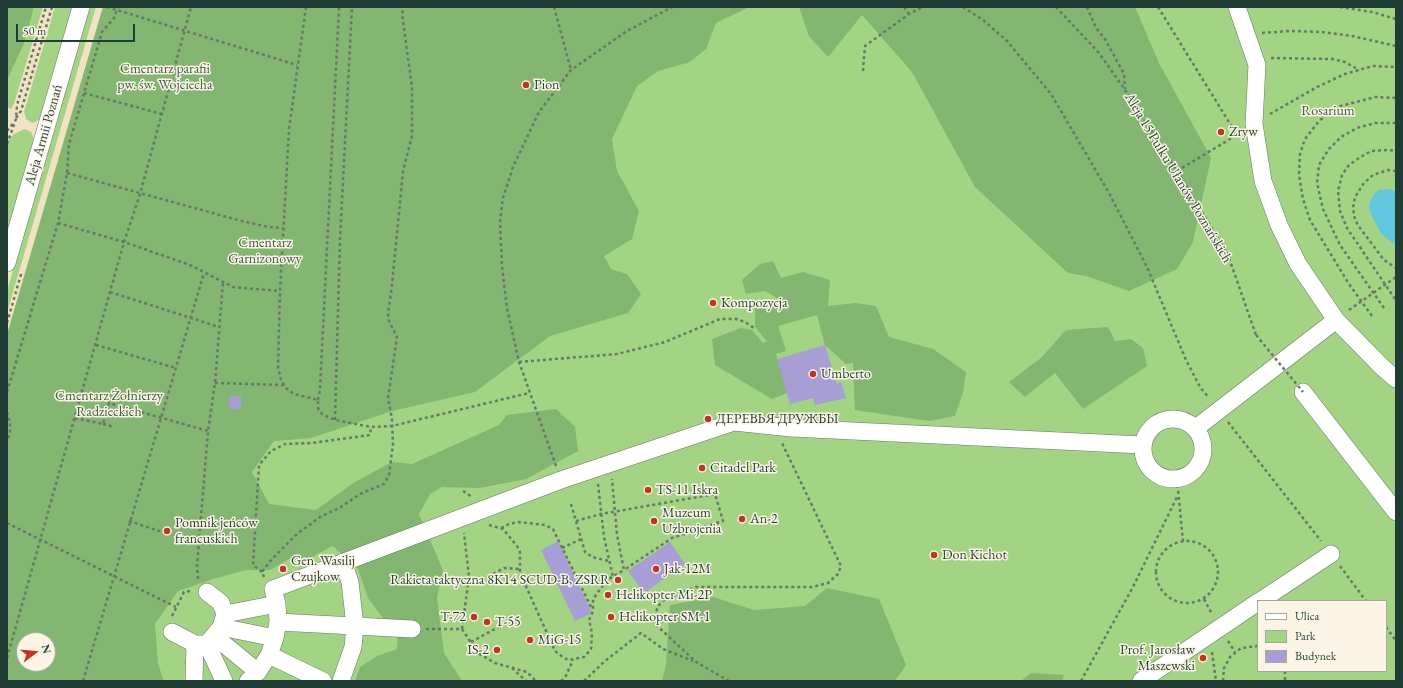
<!DOCTYPE html>
<meta charset="utf-8">
<style>
body{margin:0}
#map{position:relative;width:1403px;height:688px;overflow:hidden;background:#f1e2c4;font-family:"EB Garamond",serif}
canvas{display:block}
.frame{position:absolute;inset:0;border:8px solid #1f3d34;pointer-events:none}
.legend{position:absolute;left:1257px;top:600px;width:130px;height:72px;box-sizing:border-box;background:#fcf5e5;border:1px solid #a4ab9e;margin:0;padding:5px 7px;list-style:none;font-size:12px;color:#1f3d34}
.legend li{display:flex;align-items:center;gap:8px;height:20px}
.legend b{width:20px;border:1px solid #a4ab9e}
.north{position:absolute;left:16px;top:632px;width:40px;height:40px;box-sizing:border-box;background:#fcf5e5;border:1px solid #a4ab9e;border-radius:50%;rotate:74deg;font-size:11px;font-weight:700;line-height:16px;text-align:center;color:#1f3d34}
.north::after{content:'';display:block;margin:auto;width:14px;height:18px;background:#c8321e;clip-path:polygon(50% 0,100% 100%,50% 72%,0 100%)}
.scale{position:absolute;left:16px;top:24px;width:119px;height:18px;box-sizing:border-box;border:2px solid #1f3d34;border-top:0;padding-left:5px;font-size:12px;line-height:14px;white-space:nowrap;color:#1f3d34;-webkit-text-stroke:3px #fcf5e5;paint-order:stroke}
</style>
<div id="map">
<canvas width="1403" height="688"></canvas>
<div class="frame"></div>
<ul class="legend">
<li><b style="height:5px;background:#fff"></b>Ulica</li>
<li><b style="height:11px;background:#a3d483"></b>Park</li>
<li><b style="height:11px;background:#a69ed5"></b>Budynek</li>
</ul>
<div class="north">N</div>
<div class="scale">50 m</div>
</div>
<script>
const ctx = document.querySelector('canvas').getContext('2d');
ctx.lineJoin = 'round';
function paint(path, color) { ctx.fillStyle = color; ctx.fill(path, 'evenodd'); }
const toPath = rows => new Path2D(rows.map(r => 'M' + r).join(''));
function strokePath(path, color, width, dash) { ctx.strokeStyle = color; ctx.lineWidth = width; ctx.lineCap = dash ? 'butt' : 'round'; ctx.setLineDash(dash || []); ctx.stroke(path); }
function write(font, color, halo, rows, align = 'center') {
  ctx.font = font + ' "EB Garamond",serif'; ctx.lineWidth = 3; ctx.setLineDash([]); ctx.textBaseline = 'middle'; ctx.strokeStyle = halo; ctx.fillStyle = color; for (const [text, x, y, turn = 0] of rows) {
    ctx.save(); ctx.translate(x, y); ctx.rotate((+turn || 0) * Math.PI / 180); ctx.textAlign = isNaN(turn) ? turn : align; if (halo) ctx.strokeText(text, 0, 0); ctx.fillText(text, 0, 0); ctx.restore();
  }
}
paint(toPath([
 [7,7,43,7,14,104,11,109,7,107],
 [55,7,72,7,39,120,32,123,26,119,24,112],
 [90,7,96,7,7,313,7,291],
 [103,7,1396,7,1396,681,7,681,7,334],
 [1258,601,1386,601,1386,671,1258,671],
 [24,640,48,640,48,664,24,664],
 [25,129,31,132,34,139,7,232,7,141,14,134]
]), '#a3d483');
paint(toPath([
 [7,7,34,7,24,43,7,80],
 [103,7,749,7,716,23,706,49,690,62,658,71,637,86,612,139,617,171,639,211,632,239,604,256,611,269,627,274,641,294,628,313,550,336,475,392,392,411,311,438,274,441,252,472,269,504,316,510,355,482,392,462,412,464,499,425,507,415,556,409,575,427,578,451,526,479,480,488,442,487,430,494,419,514,443,570,437,598,444,653,462,681,355,681,360,667,377,656,397,649,398,638,368,598,358,569,333,546,304,561,289,559,270,570,246,570,213,579,178,591,155,624,158,664,164,681,7,681,7,335],
 [24,640,48,640,48,664,24,664],
 [799,7,1135,7,1159,63,1211,158,1193,242,1177,269,1129,291,1086,276,1068,273,975,187,912,72,862,15,828,57,809,36],
 [773,261,781,278,803,272,830,280,828,306,856,303,876,306,889,337,933,349,966,372,963,392,955,416,929,421,855,410,853,363,846,364,825,345,817,315,778,326,786,351,776,354,787,393,772,399,715,365,712,339,741,328,752,330,763,343,767,341,755,327,755,308,773,302,782,301,765,291,746,294,742,280,760,264],
 [1108,327,1115,341,1131,339,1143,348,1147,366,1083,409,1055,373,1025,397,1009,382,1041,358,1066,330],
 [827,588,879,599,906,665,895,681,662,681,666,664,670,605,713,597,754,610,805,606],
 [1031,673,1064,675,1062,681,1021,681]
]), '#82b671');
paint(toPath([
 [1387,189,1396,191,1396,245,1381,234,1370,212,1369,205,1374,194,1379,190]
]), '#61c6de');
paint(toPath([
 [825,345,837,384,841,382,846,398,815,405,813,398,790,404,777,359],
 [229,396,241,396,241,409,229,409],
 [558,541,592,613,575,621,541,550],
 [670,542,685,564,644,593,628,571]
]), '#a69ed5');
const minor = toPath([
 [1237,7,1257,65,1254,124,1263,181,1279,225,1298,264,1336,320,1382,367,1396,379],
 [7,263,81,7],
 [1303,392,1396,512],
 '1143 449a30 30 0 1 1 60 0a30 30 0 1 1-60 0Z',
 [1196,428,1336,320],
 [1260,601,1331,554],
 [225,614,277,604],
 [278,622,412,629],
 [221,627,275,638],
 [172,632,195,644,207,644,221,627,225,614,221,603,207,592],
 [214,636,258,672],
 [207,644,224,681],
 [269,655,323,681],
 [194,681,195,644],
 [248,681,258,672,269,655,275,638,278,622,277,604,273,589,561,480,734,422,791,428,1142,445],
 [341,681,353,647,355,626,350,582,343,562],
 [1141,681,1258,602]
]);
strokePath(minor, '#687766', 18);
strokePath(toPath([
 [107,7,297,65],
 [306,7,289,129,280,291,278,367,281,380,287,389,294,394,318,400,318,408,322,414,335,420,371,427,392,426,529,393],
 [554,7,571,70],
 [904,7,909,14],
 [963,7,983,20,1007,41,1051,94,1109,193,1147,267,1186,360,1200,387,1209,398],
 [1056,7,1099,53,1125,90,1177,171,1228,255,1256,335],
 [1087,7,1096,28,1105,39,1124,74,1125,89],
 [1158,7,1237,135],
 [1340,7,1372,12,1396,19],
 [1262,33,1290,31,1322,32,1352,36,1396,46],
 [1271,58,1332,59,1345,62,1359,70],
 [863,71,865,46,909,14,923,7],
 [84,93,162,114],
 [1270,114,1317,87,1345,74,1373,66,1396,67],
 [16,118,21,111,52,7],
 [7,131,14,122],
 [7,144,16,119,17,105,46,7],
 [1177,171,1240,133],
 [1396,171,1388,170,1373,175,1364,183,1355,197,1353,208,1355,220,1360,228,1384,260,1396,268],
 [67,173,238,220,268,227,283,228],
 [58,223,124,242,190,265,233,287,280,291],
 [110,292,219,327],
 [1395,299,1347,228,1340,211,1338,191,1342,175,1349,165,1359,158,1371,151,1389,150,1396,151],
 [1384,308,1340,245,1323,209,1317,183,1319,165,1328,150,1341,137,1357,128,1375,123,1396,123],
 [1349,310,1396,277],
 [1372,316,1349,284,1310,220,1303,199,1299,175,1300,154,1305,139,1319,121,1337,107,1375,97,1396,98],
 [7,323,22,271],
 [96,345,176,368],
 [519,362,617,354,665,342,720,319,736,319,745,322,754,328],
 [215,383,284,385],
 [7,392,58,223,67,173,69,144,102,32,114,18,118,7],
 [318,400,320,389,339,7],
 [7,412,10,422,10,434,7,441],
 [75,418,103,424,109,403,208,431],
 [335,420,340,239,352,7],
 [1228,422,1321,541],
 [103,424,114,427],
 [556,466,519,362,507,308,502,267,500,222,503,198,513,167,539,112,571,70,627,31,672,7],
 [1177,479,1183,541],
 [598,484,604,537,613,577],
 [463,491,472,497],
 [571,504,585,552,592,557,609,561],
 [129,521,162,532],
 [576,521,601,514,715,494,723,521,672,538,624,570],
 [7,523,176,607],
 [489,525,503,529,517,546,520,552,520,573,555,651,564,658,569,660,584,657,591,649,592,633,589,620,593,611,593,599,607,580,624,570,617,535,612,479],
 [501,528,509,524,519,522,545,525,553,529,592,609],
 '1156 572a31 31 0 1 1 62 0a31 31 0 1 1-62 0Z',
 [562,548,581,539],
 [1340,566,1366,601],
 [262,572,253,565,259,465,271,451,285,444,312,443,370,435,371,427],
 [264,577,262,572,271,560,297,534,320,517,341,507,360,494,384,484,389,475,393,444,392,419,388,398,397,337,389,321,388,314,392,285,403,171,412,136,412,87,402,14,404,7],
 [488,577,504,568,520,569],
 [198,579,197,566,208,431,215,383,223,282],
 [1204,599,1212,614],
 [172,616,184,592,191,591],
 [1386,627,1396,641],
 [426,629,462,629,469,577,464,533],
 [462,629,478,653,495,663,527,672,536,681],
 [1228,641,1235,652],
 [471,642,504,624],
 [1212,652,1216,681],
 [7,658,124,242,140,194,191,7],
 [512,668,526,681],
 [1285,671,1285,681],
 [83,681,204,273],
 [561,681,565,678,573,660],
 [584,681,605,661,641,633,663,649,693,661],
 [729,681,696,662,653,622,658,606,665,599,696,587,812,587,828,583,838,574,841,566,782,443],
 [1081,681,1133,587,1178,495],
 [1223,681,1224,668,1230,657,1241,648,1258,646]
]), '#687766', 2.5, [3, 3]);
strokePath(minor, '#fff', 17);
strokePath(toPath([
 [1256,335,1303,392]
]), '#687766', 2.5, [3, 3]);
for (const [x, y, r, color] of [
 [526,85,4,"#c8321e"],
 [1221,132,4,"#c8321e"],
 [713,303,4,"#c8321e"],
 [813,374,4,"#c8321e"],
 [708,419,4,"#c8321e"],
 [702,468,4,"#c8321e"],
 [648,490,4,"#c8321e"],
 [742,519,4,"#c8321e"],
 [654,521,4,"#c8321e"],
 [167,531,4,"#c8321e"],
 [934,555,4,"#c8321e"],
 [283,569,4,"#c8321e"],
 [656,569,4,"#c8321e"],
 [618,580,4,"#c8321e"],
 [608,595,4,"#c8321e"],
 [474,617,4,"#c8321e"],
 [611,617,4,"#c8321e"],
 [487,622,4,"#c8321e"],
 [530,640,4,"#c8321e"],
 [497,650,4,"#c8321e"],
 [1203,658,4,"#c8321e"]
]) { const dot = new Path2D(); dot.arc(x, y, r, 0, 2 * Math.PI); ctx.fillStyle = color; ctx.fill(dot); strokePath(dot, '#fcf5e5', 1.5); }
write('14px', '#395b44', '#fcf5e5', [
 ["Cmentarz parafii",165,69],
 ["pw. św. Wojciecha",165,85],
 ["Rosarium",1328,111],
 ["Cmentarz",265,243],
 ["Garnizonowy",265,259],
 ["Cmentarz Żołnierzy",109,396],
 ["Radzieckich",109,412]
]);
write('14px', '#1f3d34', '#fcf5e5', [
 ["Pion",534,85],
 ["Zryw",1229,132],
 ["Kompozycja",721,303],
 ["Umberto",821,374],
 ["ДЕРЕВЬЯ ДРУЖБЫ",716,419],
 ["Citadel Park",710,468],
 ["TS-11 Iskra",656,490],
 ["Muzeum",662,513],
 ["Uzbrojenia",662,529],
 ["An-2",750,519],
 ["Pomnik jeńców",175,523],
 ["francuskich",175,539],
 ["Don Kichot",942,555],
 ["Gen. Wasilij",291,561],
 ["Czujkow",291,577],
 ["Jak-12M",664,569],
 ["Rakieta taktyczna 8K14 SCUD-B, ZSRR",610,580,"right"],
 ["Helikopter Mi-2P",616,595],
 ["T-72",466,617,"right"],
 ["Helikopter SM-1",619,617],
 ["T-55",495,622],
 ["MiG-15",538,640],
 ["IS-2",489,650,"right"],
 ["Prof. Jarosław",1195,650,"right"],
 ["Maszewski",1195,666,"right"]
], 'left');
write('14px', '#1f3d34', '#fcf5e5', [
 ["Aleja Armii Poznań",44,135,-74],
 ["Aleja 15 Pułku Ułanów Poznańskich",1178,178,59]
]);
</script>
